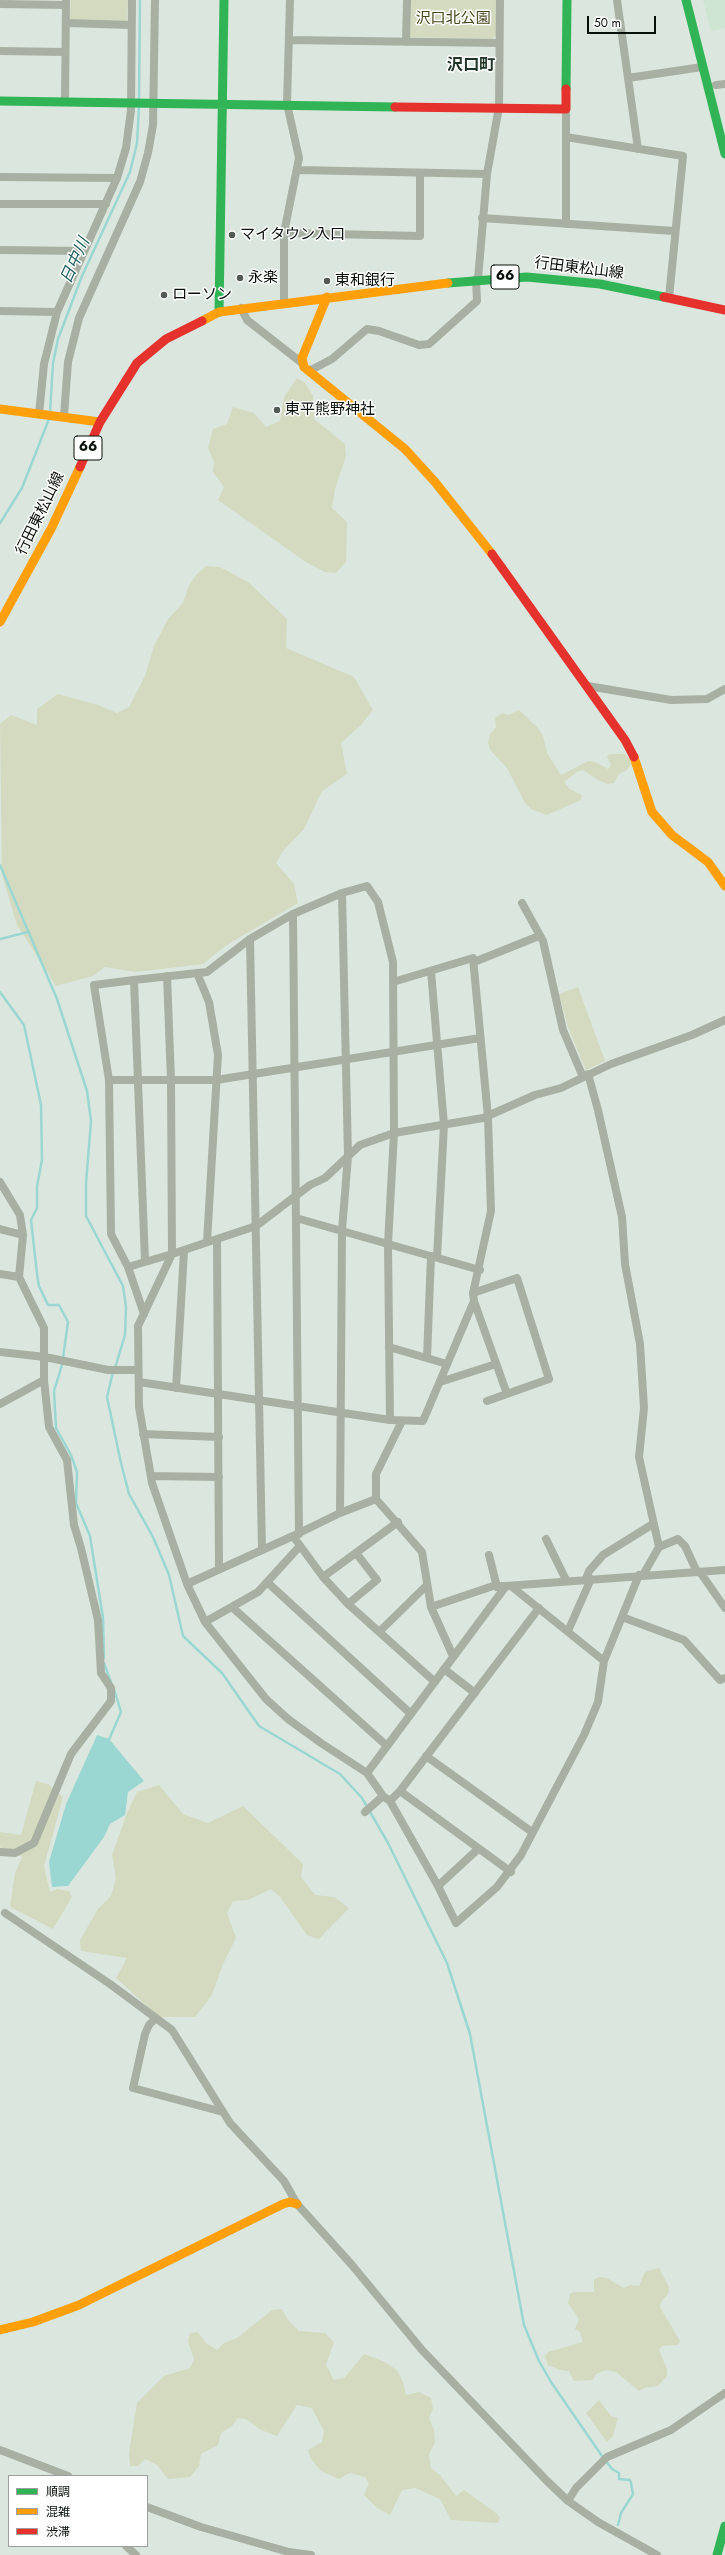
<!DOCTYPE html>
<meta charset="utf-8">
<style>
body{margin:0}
#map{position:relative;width:725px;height:2555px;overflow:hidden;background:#dbe7de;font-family:Jost,"Noto Sans JP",sans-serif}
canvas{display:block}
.legend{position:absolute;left:8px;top:2475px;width:140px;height:72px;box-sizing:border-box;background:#fff;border:1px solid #9c9f9d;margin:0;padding:5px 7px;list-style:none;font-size:12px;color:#070f09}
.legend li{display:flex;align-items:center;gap:8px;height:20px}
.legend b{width:20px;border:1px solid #9c9f9d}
.scale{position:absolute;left:587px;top:16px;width:69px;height:18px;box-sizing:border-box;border:2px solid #070f09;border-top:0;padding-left:5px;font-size:12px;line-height:14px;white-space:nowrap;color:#070f09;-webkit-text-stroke:3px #fff;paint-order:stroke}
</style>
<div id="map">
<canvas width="725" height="2555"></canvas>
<ul class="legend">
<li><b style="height:5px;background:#30b455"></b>順調</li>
<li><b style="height:5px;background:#ff9f0a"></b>混雑</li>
<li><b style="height:5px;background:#e5322d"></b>渋滞</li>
</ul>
<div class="scale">50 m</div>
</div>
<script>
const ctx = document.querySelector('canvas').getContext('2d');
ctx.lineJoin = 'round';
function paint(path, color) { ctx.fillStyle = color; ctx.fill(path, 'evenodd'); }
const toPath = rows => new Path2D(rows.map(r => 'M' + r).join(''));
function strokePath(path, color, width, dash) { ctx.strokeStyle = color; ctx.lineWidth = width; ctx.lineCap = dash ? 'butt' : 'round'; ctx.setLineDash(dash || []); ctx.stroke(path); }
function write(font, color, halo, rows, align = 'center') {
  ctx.font = font + ' Jost,"Noto Sans JP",sans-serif'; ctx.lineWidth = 3; ctx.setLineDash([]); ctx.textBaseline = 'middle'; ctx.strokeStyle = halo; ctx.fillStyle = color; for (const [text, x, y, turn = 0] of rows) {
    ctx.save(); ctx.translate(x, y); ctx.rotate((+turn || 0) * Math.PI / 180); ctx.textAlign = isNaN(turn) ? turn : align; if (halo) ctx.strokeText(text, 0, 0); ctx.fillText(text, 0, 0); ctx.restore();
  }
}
paint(toPath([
 [703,0,725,0,725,28,711,31]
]), '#cee5d3');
paint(toPath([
 [71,0,128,0,127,22,70,20],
 [409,0,496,0,496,35,492,39,409,37],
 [297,378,305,383,313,396,314,419,345,444,346,456,335,489,332,508,347,522,346,562,336,573,325,572,306,562,218,500,224,487,213,472,214,462,208,448,213,429,227,424,233,407,254,413,266,427,280,421,284,397],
 [206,566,220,567,248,582,287,619,286,648,354,677,373,710,361,725,341,743,347,774,322,791,304,829,283,851,276,863,294,884,298,903,225,946,203,964,136,972,105,967,93,976,56,986,17,925,2,875,0,724,11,715,37,725,37,709,58,694,98,705,117,713,129,707,145,676,154,646,168,619,183,603,189,585,197,574],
 [519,710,537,727,543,736,547,753,561,775,588,761,595,762,608,769,611,765,607,757,609,754,625,754,630,759,631,764,627,770,619,774,614,783,607,784,598,780,583,770,577,772,564,782,570,789,582,795,581,800,547,815,531,809,525,803,507,768,490,750,488,742,490,734,496,727,495,718,502,713,508,715],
 [578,987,605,1061,586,1070,568,1027,559,994],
 [36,1781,48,1784,63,1797,44,1866,50,1892,57,1889,69,1891,72,1897,53,1929,10,1907,15,1873,22,1857,0,1847,0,1832,21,1835],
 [159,1785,183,1814,208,1823,243,1806,303,1864,301,1877,315,1895,334,1897,349,1908,319,1939,307,1935,280,1897,271,1889,248,1900,233,1901,227,1913,236,1938,223,1964,212,1995,195,2017,159,2017,116,1978,127,1958,81,1951,80,1940,98,1909,111,1896,116,1878,112,1855,127,1813,137,1792],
 [659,2268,669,2287,668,2294,661,2302,660,2307,680,2341,678,2345,662,2346,659,2350,667,2369,667,2376,658,2386,644,2388,639,2391,616,2372,606,2370,596,2374,593,2380,574,2381,569,2371,560,2370,548,2365,545,2356,548,2352,583,2342,580,2332,575,2329,579,2319,568,2303,570,2294,574,2292,594,2292,594,2280,599,2277,607,2278,624,2288,630,2285,639,2286,645,2272],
 [282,2309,288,2320,299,2331,325,2333,334,2342,326,2365,334,2380,344,2378,364,2354,383,2361,397,2370,403,2382,406,2395,419,2392,431,2398,433,2409,429,2418,434,2430,435,2443,429,2454,431,2468,440,2475,456,2496,464,2490,496,2513,500,2518,498,2523,451,2520,440,2499,415,2488,402,2490,390,2515,377,2508,364,2495,369,2483,365,2477,350,2473,339,2479,321,2471,311,2459,308,2450,322,2442,324,2431,312,2408,297,2405,277,2436,261,2430,246,2419,238,2418,232,2426,221,2433,218,2445,201,2454,199,2466,190,2477,168,2479,157,2465,145,2459,138,2466,130,2466,129,2453,137,2403,164,2376,190,2368,194,2359,188,2341,190,2333,198,2332,206,2343,217,2350,224,2343,237,2338,272,2310],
 [599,2400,611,2416,618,2418,613,2436,607,2442,586,2413]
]), '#d3dac0');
paint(toPath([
 [97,1735,109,1739,144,1781,128,1792,125,1815,110,1824,104,1837,68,1886,52,1887,49,1862,66,1804]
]), '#9bd7d2');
strokePath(toPath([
 [139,101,140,0],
 [50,412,53,363,58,339,82,276,130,172,137,143,139,106],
 [0,523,22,488,49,419],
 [0,865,57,999,87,1091,91,1121,86,1183,86,1216,123,1286,126,1307,125,1335,115,1368],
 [0,939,28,932],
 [0,992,24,1025,41,1105,42,1160,37,1186,37,1208,31,1220,37,1274,39,1286,48,1305,59,1305,68,1322,62,1365,54,1391,56,1428,71,1455,77,1472,76,1503,90,1536,103,1618,104,1658],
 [113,1372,107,1397,121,1463,129,1494,153,1537,169,1575,183,1636,222,1673,259,1726,340,1774,362,1798,388,1843,447,1963,470,2034,524,2325,539,2361,551,2382,602,2456,612,2469,619,2473,619,2479,630,2480,631,2483,633,2494,621,2513,618,2525],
 [104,1663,111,1682],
 [108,1742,121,1712,114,1689]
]), '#9bd7d2', 2.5);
strokePath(toPath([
 [617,0,638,149],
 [0,4,66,5],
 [66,23,131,25],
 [289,40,499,43],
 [406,42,407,0],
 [0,51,65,52],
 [628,78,702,67],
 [716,85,725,84],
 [65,102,66,0],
 [566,137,683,156,669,298],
 [298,170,487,174],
 [0,177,117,178],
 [0,204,106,204],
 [482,218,674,231],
 [566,224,566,109],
 [284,233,420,236,420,173],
 [0,250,83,251],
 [478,279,487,174,499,107,500,0],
 [284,302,284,233,299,158,287,104,290,0],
 [241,308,247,320,302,363],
 [0,311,57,312],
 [309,371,332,359,367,329,379,331,419,345,429,344,477,301,476,279],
 [39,414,44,364,57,312,117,178,126,148,131,110,132,0],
 [64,416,68,362,79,318,140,182,148,153,153,125,155,0],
 [588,686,671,700,707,699,725,689],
 [342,893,348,1156],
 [522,903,543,941,563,1030,583,1077],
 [293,914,299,1534],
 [250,939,262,1550],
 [474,962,539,936],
 [431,971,444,1125,437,1257],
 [197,973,209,1002,218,1055,207,1242],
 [134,980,94,985,109,1080,111,1234,128,1267,144,1314],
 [588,1074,598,1110,622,1217,625,1264,640,1344,644,1408,639,1457,659,1547,643,1575],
 [109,1080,216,1080,480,1038],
 [0,1182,20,1215,23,1235,19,1277,0,1274],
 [296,1218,480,1270],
 [0,1229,23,1235],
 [217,1239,219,1569],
 [145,1261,134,980,207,972,250,939,293,914,342,893,367,886,378,902,393,962,394,1133,388,1244,390,1420],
 [128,1267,172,1254,171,1080,167,976],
 [473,1293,517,1278,549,1379,487,1401],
 [474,1301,507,1394],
 [389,1347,447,1364],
 [0,1352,45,1357,108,1370,138,1370],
 [427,1358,431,1256],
 [139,1382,390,1420,423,1421,474,1301,473,1293,491,1211,488,1117,473,958,393,982],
 [440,1382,496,1364],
 [176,1388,184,1251],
 [0,1404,44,1380],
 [402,1421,376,1474,376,1499,422,1552,431,1607,453,1656],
 [143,1434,219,1437],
 [151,1476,219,1477],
 [340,1513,342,1230,348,1156],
 [293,1536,323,1577,348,1604,435,1682],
 [546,1539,566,1580],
 [659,1547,678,1539,685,1546,697,1572],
 [489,1555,497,1587],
 [700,1572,725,1608],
 [639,1575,604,1661,598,1702,584,1735,521,1855,497,1887,456,1923,438,1886,390,1801,383,1796,367,1773,321,1743,288,1719,266,1699,205,1622,187,1584,152,1483,139,1407,138,1326,172,1254,256,1226,310,1185,325,1178,360,1145,394,1133,483,1118,535,1095,561,1088,611,1064,692,1035,725,1020],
 [323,1577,398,1522],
 [586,1579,589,1571,603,1555,653,1524],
 [267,1582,411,1714],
 [187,1584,293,1536,340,1513,376,1499],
 [511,1586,604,1661],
 [348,1604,377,1580,356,1553],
 [431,1607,493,1586,506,1586],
 [233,1608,387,1746],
 [622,1617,684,1640,720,1680,725,1678],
 [205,1622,258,1592,299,1547],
 [568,1631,591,1579],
 [379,1632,427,1585],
 [444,1669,475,1693],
 [426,1756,532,1832],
 [367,1773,506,1586,725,1570],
 [400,1791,539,1608],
 [390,1801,400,1791,511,1872],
 [365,1812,383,1796],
 [0,1852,15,1853,34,1843,71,1754,111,1701,111,1688,101,1673,98,1620,81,1548,74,1525,67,1460,49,1427,44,1380,44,1328,19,1277],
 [438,1886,478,1849],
 [5,1913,110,1984,172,2030,230,2123,284,2181,297,2204,352,2265,422,2350,547,2481,568,2501,598,2522,657,2555],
 [156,2018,149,2025,145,2034,133,2088,223,2112],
 [0,2450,68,2476],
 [568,2501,576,2488,607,2457,671,2430,725,2393],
 [147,2507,201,2527,289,2552,311,2555],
 [126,2546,136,2555]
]), '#a7b0a2', 8);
strokePath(toPath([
 [686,0,725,154],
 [566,89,567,0],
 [0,101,395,107],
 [448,283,527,277,600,284,664,297],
 [219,312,224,0],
 [717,2555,725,2526]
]), '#30b455', 9);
strokePath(toPath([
 [327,297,302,358,304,367,405,449,435,482,492,554],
 [202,321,219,312,448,283],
 [0,409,100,422],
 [0,622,51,529,80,467],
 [634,757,652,812,672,835,708,862,725,886],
 [0,2330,33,2322,79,2305,283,2204,290,2202,297,2204]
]), '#ff9f0a', 9);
strokePath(toPath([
 [395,107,566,109,566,89],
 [664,297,725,310],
 [80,467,100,422,137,363,166,339,202,321],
 [492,554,625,740,634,757]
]), '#e5322d', 9);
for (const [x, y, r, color] of [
 [232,235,4,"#515b54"],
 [240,278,4,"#515b54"],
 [327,281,4,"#515b54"],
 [164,295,4,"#515b54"],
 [277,410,4,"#515b54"]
]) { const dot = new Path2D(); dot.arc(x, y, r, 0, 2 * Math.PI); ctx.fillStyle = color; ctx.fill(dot); strokePath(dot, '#fff', 1.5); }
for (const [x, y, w] of [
 [505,277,28],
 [88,448,28]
]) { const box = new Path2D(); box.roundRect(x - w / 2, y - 12, w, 24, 3); ctx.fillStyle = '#fff'; ctx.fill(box); strokePath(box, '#070f09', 1); }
write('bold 14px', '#070f09', null, [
 ["66",505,277],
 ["66",88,448]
]);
write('15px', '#45471a', '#fff', [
 ["沢口北公園",453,19]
]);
write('15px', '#070f09', '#fff', [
 ["マイタウン入口",240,235],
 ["永楽",248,278],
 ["東和銀行",335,281],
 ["ローソン",172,295],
 ["東平熊野神社",285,410]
], 'left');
write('15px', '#070f09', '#fff', [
 ["行田東松山線",579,269,7],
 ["行田東松山線",41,514,-64]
]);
write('bold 16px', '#203425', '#fff', [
 ["沢口町",471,66]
]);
write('italic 16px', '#1a5d5b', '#fff', [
 ["日中川",76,261,-66]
]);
</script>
